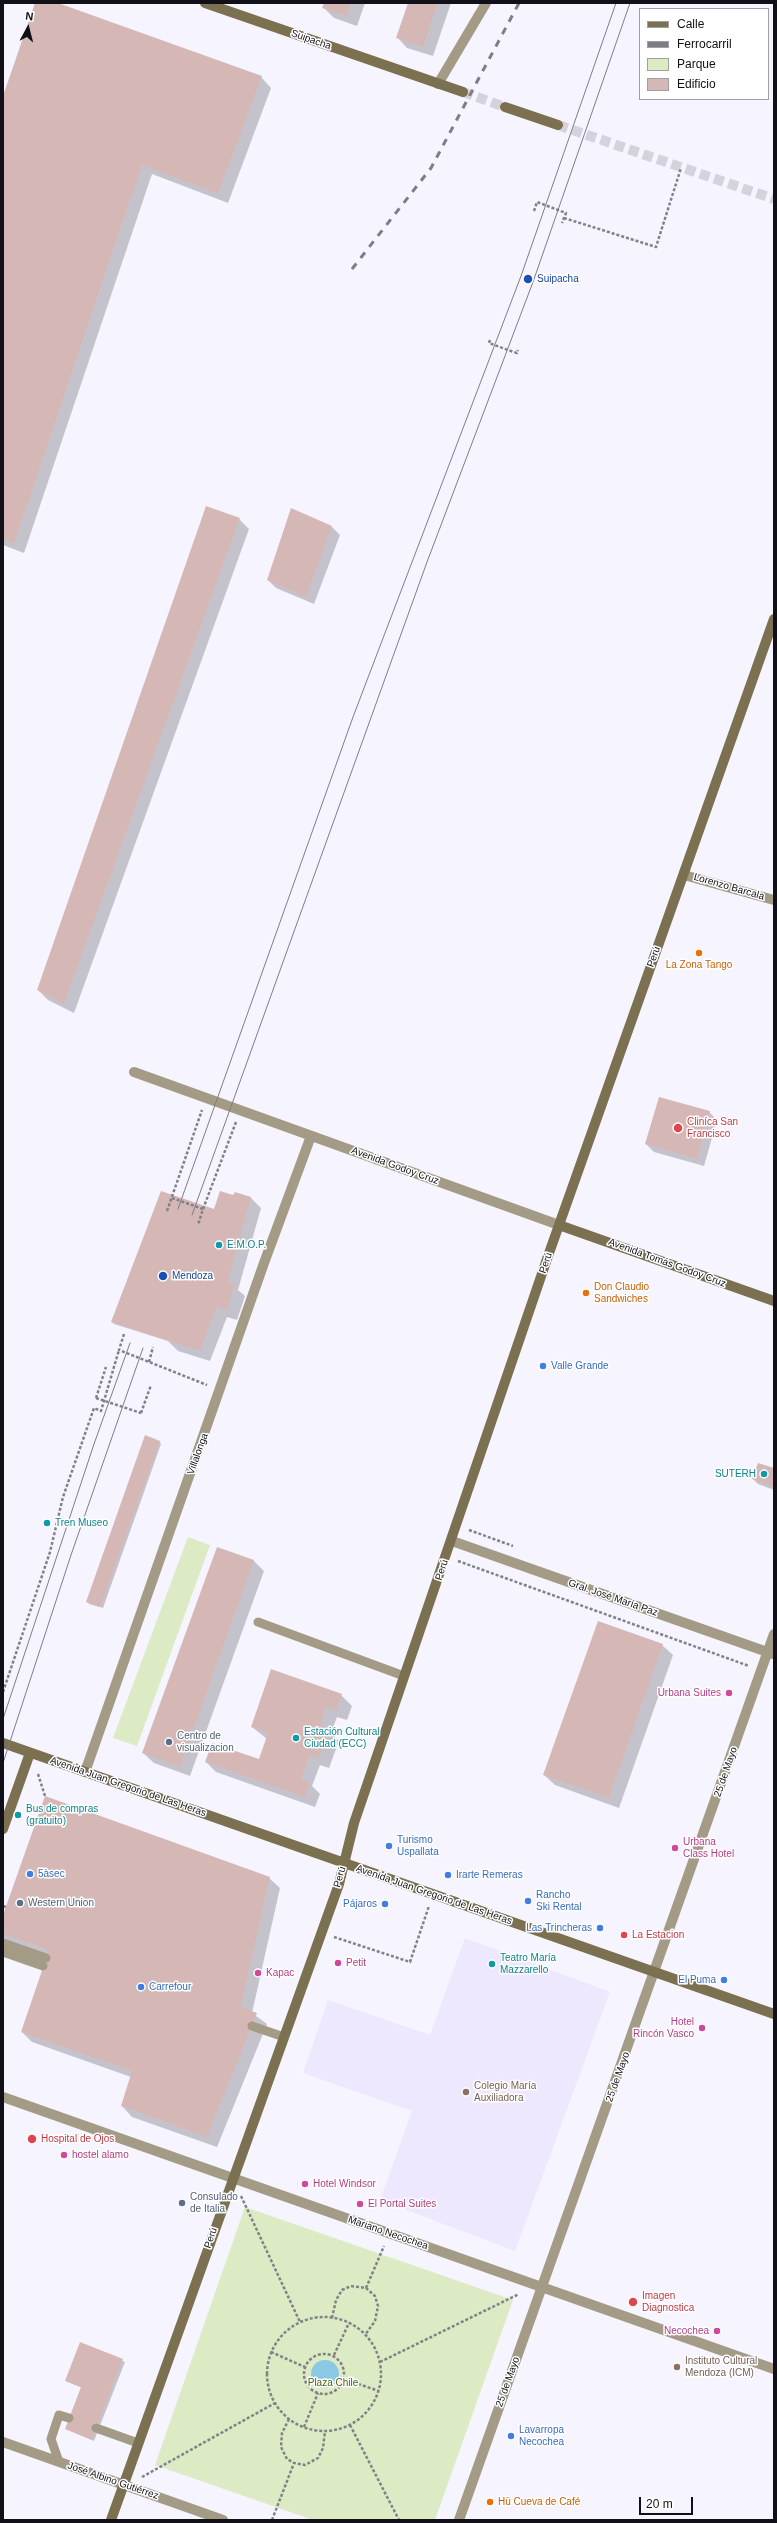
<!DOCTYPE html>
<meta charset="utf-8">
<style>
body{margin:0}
#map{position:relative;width:777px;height:2523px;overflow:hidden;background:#f6f4fe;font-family:Helvetica,sans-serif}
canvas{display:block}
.frame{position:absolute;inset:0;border:4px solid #110f17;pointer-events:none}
.legend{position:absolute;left:639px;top:8px;width:130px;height:92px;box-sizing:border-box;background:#fff;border:1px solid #a09fa2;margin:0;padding:5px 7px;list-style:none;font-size:12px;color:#110f17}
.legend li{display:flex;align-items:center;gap:8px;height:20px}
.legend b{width:20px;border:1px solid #a09fa2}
.north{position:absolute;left:8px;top:8px;width:40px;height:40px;-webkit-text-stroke:3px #fff;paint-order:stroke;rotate:7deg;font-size:11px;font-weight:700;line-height:16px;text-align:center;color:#110f17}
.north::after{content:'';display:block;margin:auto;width:14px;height:18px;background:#110f17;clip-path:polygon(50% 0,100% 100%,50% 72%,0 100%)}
.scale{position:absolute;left:639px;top:2497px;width:54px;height:18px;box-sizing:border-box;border:2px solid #110f17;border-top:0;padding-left:5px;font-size:12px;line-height:14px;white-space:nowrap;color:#110f17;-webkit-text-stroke:3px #fff;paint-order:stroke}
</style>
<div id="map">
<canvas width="777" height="2523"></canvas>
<div class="frame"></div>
<ul class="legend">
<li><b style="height:5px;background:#7b704f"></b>Calle</li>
<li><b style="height:5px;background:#7e7c85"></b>Ferrocarril</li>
<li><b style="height:11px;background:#dcebc3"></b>Parque</li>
<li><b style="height:11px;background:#d5b8b6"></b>Edificio</li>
</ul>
<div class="north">N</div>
<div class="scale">20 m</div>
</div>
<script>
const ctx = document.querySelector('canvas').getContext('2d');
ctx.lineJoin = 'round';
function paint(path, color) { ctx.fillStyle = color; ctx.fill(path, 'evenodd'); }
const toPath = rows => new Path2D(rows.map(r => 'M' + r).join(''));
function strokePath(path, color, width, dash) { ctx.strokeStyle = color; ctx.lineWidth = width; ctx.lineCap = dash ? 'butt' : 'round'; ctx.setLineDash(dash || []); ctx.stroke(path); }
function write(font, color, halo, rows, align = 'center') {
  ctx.font = font + ' Helvetica,sans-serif'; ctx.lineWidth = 3; ctx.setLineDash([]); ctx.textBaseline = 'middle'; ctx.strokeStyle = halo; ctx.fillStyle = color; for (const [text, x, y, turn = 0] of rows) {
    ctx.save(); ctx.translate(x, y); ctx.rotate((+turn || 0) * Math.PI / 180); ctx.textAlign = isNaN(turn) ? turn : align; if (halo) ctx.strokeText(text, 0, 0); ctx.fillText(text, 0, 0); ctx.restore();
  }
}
paint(toPath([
 [465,1938,610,1992,515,2251,380,2200,412,2111,303,2073,328,2000,430,2035]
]), '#ede8fe');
paint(toPath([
 [188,1537,210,1545,137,1746,113,1738],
 [245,2207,513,2300,435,2520,313,2520,155,2465]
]), '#dcebc3');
paint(toPath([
 '311 2374a14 14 0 1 1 28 0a14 14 0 1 1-28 0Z'
]), '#8bc8e3');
paint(toPath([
 [36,3,55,3,261,77,271,88,228,203,152,174,24,553,3,545,3,99],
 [325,3,365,3,357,26,334,18,324,8],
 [409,3,451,3,433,56,407,48,397,37],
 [291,509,332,527,340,535,314,604,276,588,268,580],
 [239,519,249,529,74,1013,48,1000,38,990],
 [709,1112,717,1120,704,1166,654,1152,646,1144],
 [235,1194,251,1198,261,1208,238,1290,245,1296,237,1320,227,1317,210,1361,178,1351,168,1341,114,1324,112,1322,214,1210],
 [159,1441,161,1444,103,1608,89,1604,87,1601],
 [774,1469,774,1490,758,1484,753,1479],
 [217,1548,254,1561,264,1571,190,1776,154,1763,143,1753],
 [662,1645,673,1655,619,1808,555,1785,544,1775],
 [341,1695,352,1706,347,1720,337,1717,331,1733,339,1741,329,1768,320,1765,312,1786,320,1794,315,1807,216,1772,206,1762,259,1760,267,1739,252,1727],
 [269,1878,280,1888,252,2013,267,2024,217,2147,132,2117,122,2106,131,2077,32,2042,22,2032,48,1956,8,1942,3,1937,3,1918],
 [81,2344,125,2362,94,2441,66,2429,82,2388,66,2381]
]), '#0003');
paint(toPath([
 [35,3,58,3,262,76,218,194,142,165,14,544,3,539,3,96],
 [324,3,351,3,347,16,322,8],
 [408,3,438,3,423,47,396,38],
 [206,506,240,518,64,1004,37,990],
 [291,508,332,526,306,597,267,580],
 [659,1097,710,1111,697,1159,645,1144],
 [161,1191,214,1209,220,1191,233,1195,235,1192,251,1197,228,1282,235,1285,227,1310,217,1307,200,1351,111,1322],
 [145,1435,160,1441,100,1607,86,1602],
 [758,1463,774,1468,774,1487,752,1479],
 [217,1547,254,1560,180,1767,142,1753],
 [598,1621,663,1644,609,1798,543,1775],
 [271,1669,342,1694,336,1711,326,1707,320,1726,329,1730,319,1758,310,1755,301,1779,310,1783,305,1797,205,1762,212,1743,259,1759,268,1733,251,1727],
 [45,1796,270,1877,241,2007,257,2013,207,2137,121,2106,132,2071,21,2032,49,1950,3,1934,3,1915],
 [80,2342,123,2359,92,2440,65,2429,81,2387,65,2381]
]), '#d5b8b6');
strokePath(toPath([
 [463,92,505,107],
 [558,125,774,199]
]), '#d4d2db', 10, [10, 5]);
strokePath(toPath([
 [534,211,537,202,566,213,562,223],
 [564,218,656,247,681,168],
 [490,340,489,343,508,350,517,353,518,350],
 [172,1198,203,1209,198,1225],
 [203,1209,236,1122],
 [167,1211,202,1110],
 [124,1334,119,1350,207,1385],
 [149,1362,153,1347],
 [96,1398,106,1367],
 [141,1413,151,1385],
 [469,1530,513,1546],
 [458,1561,749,1666],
 [3,1692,50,1552,63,1497,94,1408,101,1411,119,1350],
 [38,1774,45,1796],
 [3,1906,6,1907],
 [334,1937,410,1962,429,1906],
 [241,2196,300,2322],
 [366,2288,384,2246],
 '267 2374a57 57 0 1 1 114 0a57 57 0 1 1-114 0Z',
 [332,2318,336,2300,342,2290,351,2286,366,2288,375,2296,378,2306,375,2321,365,2335],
 [271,2352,305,2367],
 '304 2374a20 20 0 1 1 40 0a20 20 0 1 1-40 0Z',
 [334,2355,349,2323],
 [380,2362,519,2294],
 [344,2379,379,2391],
 [289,2419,282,2433,281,2447,287,2459,294,2463,305,2465,318,2458,323,2448,325,2431],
 [350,2425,399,2520],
 [304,2427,318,2393],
 [142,2477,275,2403],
 [272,2520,294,2463]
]), '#828089', 2.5, [3, 2]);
strokePath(toPath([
 [258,1622,404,1676],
 [3,1943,46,1958],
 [3,1952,43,1966],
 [252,2026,284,2037],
 [96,2428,138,2443],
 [59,2462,51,2439,59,2415,69,2418]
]), '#a39b85', 9);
strokePath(toPath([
 [438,84,486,3],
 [684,875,774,900],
 [134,1072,559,1225],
 [452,1541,773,1654],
 [85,1772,264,1263,311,1136],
 [3,2097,774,2369],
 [3,2442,223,2520],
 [459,2520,774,1634]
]), '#a39b85', 10);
strokePath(toPath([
 [205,3,463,92],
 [505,107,558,125],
 [559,1225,774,1301],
 [3,1743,774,2014],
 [3,1829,30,1753],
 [111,2520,339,1884,354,1823,548,1256,774,619]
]), '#7b704f', 10);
strokePath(toPath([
 [178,1209,353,717,521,276,616,3],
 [192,1215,427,562,533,282,630,3],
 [3,1719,94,1444,130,1343],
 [3,1763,71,1555,143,1348]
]), '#7e7c85', 1);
strokePath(toPath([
 [352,269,431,168,519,3]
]), '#7e7c85', 3, [7, 7]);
strokePath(toPath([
 [96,1398,141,1413]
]), '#828089', 2.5, [3, 2]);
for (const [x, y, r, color] of [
 [528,279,5,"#1a4fb4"],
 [699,953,4,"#e8710a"],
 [678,1128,5,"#e0444e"],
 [219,1245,4,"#0f9aa8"],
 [163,1276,5,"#1a4fb4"],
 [586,1293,4,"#e8710a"],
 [543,1366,4,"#3f7fe0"],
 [764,1474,4,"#0f9aa8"],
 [47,1523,4,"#0f9aa8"],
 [729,1693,4,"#d1479c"],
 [296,1738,4,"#0f9aa8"],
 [169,1742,4,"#5c6f8a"],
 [18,1815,4,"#0f9aa8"],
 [389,1846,4,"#3f7fe0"],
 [675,1848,4,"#d1479c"],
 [30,1874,4,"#3f7fe0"],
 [448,1875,4,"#3f7fe0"],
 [528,1901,4,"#3f7fe0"],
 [20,1903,4,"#5c6f8a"],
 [385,1904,4,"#3f7fe0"],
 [600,1928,4,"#3f7fe0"],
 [624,1935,4,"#e0444e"],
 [338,1963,4,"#d1479c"],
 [492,1964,4,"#0f9aa8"],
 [258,1973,4,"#d1479c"],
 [724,1980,4,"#3f7fe0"],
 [141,1987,4,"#3f7fe0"],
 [702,2028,4,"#d1479c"],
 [466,2092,4,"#8d6e63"],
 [32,2139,5,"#e0444e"],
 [64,2155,4,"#d1479c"],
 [305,2184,4,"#d1479c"],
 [182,2203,4,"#5c6f8a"],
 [360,2204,4,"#d1479c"],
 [633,2302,5,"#e0444e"],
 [717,2331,4,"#d1479c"],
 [677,2367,4,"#8d6e63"],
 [511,2436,4,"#3f7fe0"],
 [490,2502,4,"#e8710a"]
]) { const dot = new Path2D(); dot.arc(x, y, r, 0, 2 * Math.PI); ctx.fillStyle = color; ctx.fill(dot); strokePath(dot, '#fff', 1.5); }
write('10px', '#110f17', '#fff', [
 ["Suipacha",311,40,19],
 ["Lorenzo Barcala",729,887,16],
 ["Perú",654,957,-70],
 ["Avenida Godoy Cruz",395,1166,20],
 ["Perú",546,1263,-71],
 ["Avenida Tomás Godoy Cruz",667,1263,20],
 ["Villalonga",198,1454,-70],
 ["Perú",442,1570,-71],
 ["Gral. José María Paz",613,1598,19],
 ["25 de Mayo",726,1772,-71],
 ["Avenida Juan Gregorio de Las Heras",128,1787,19],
 ["Perú",340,1877,-74],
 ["Avenida Juan Gregorio de Las Heras",434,1895,19],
 ["25 de Mayo",618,2077,-70],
 ["Mariano Necochea",388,2233,19],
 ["Perú",211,2238,-71],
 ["25 de Mayo",508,2382,-70],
 ["José Albino Gutiérrez",113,2481,19]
]);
write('10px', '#164399', '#fff', [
 ["Suipacha",537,279],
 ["Mendoza",172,1276]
], 'left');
write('10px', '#c56008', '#fff', [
 ["La Zona Tango",699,965,"center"],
 ["Don Claudio",594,1287],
 ["Sandwiches",594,1299],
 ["Hü Cueva de Café",498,2502]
], 'left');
write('10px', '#be3a42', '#fff', [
 ["Cliníca San",687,1122],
 ["Francisco",687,1134],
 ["La Estacion",632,1935],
 ["Hospital de Ojos",41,2139],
 ["Imagen",642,2296],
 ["Diagnostica",642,2308]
], 'left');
write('10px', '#0d838f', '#fff', [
 ["E.M.O.P.",227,1245],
 ["SUTERH",756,1474,"right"],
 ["Tren Museo",55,1523],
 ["Estación Cultural",304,1732],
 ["Ciudad (ECC)",304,1744],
 ["Bus de compras",26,1809],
 ["(gratuito)",26,1821],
 ["Teatro María",500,1958],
 ["Mazzarello",500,1970]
], 'left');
write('10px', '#366cbe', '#fff', [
 ["Valle Grande",551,1366],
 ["Turismo",397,1840],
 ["Uspallata",397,1852],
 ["5àsec",38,1874],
 ["Irarte Remeras",456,1875],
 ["Rancho",536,1895],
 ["Ski Rental",536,1907],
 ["Pájaros",377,1904,"right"],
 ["Las Trincheras",592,1928,"right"],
 ["El Puma",716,1980,"right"],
 ["Carrefour",149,1987],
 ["Lavarropa",519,2430],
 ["Necochea",519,2442]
], 'left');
write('10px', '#b23c85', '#fff', [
 ["Urbana Suites",721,1693,"right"],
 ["Urbana",683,1842],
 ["Class Hotel",683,1854],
 ["Petit",346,1963],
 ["Kapac",266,1973],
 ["Hotel",694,2022,"right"],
 ["Rincón Vasco",694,2034,"right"],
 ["hostel alamo",72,2155],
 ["Hotel Windsor",313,2184],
 ["El Portal Suites",368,2204],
 ["Necochea",709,2331,"right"]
], 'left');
write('10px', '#4e5e75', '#fff', [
 ["Centro de",177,1736],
 ["visualizacion",177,1748],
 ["Western Union",28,1903],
 ["Consulado",190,2197],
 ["de Italia",190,2209]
], 'left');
write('10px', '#785e54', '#fff', [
 ["Colegio María",474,2086],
 ["Auxiliadora",474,2098],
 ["Instituto Cultural",685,2361],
 ["Mendoza (ICM)",685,2373]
], 'left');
write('10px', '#495f11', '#fff', [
 ["Plaza Chile",333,2383]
]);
</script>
